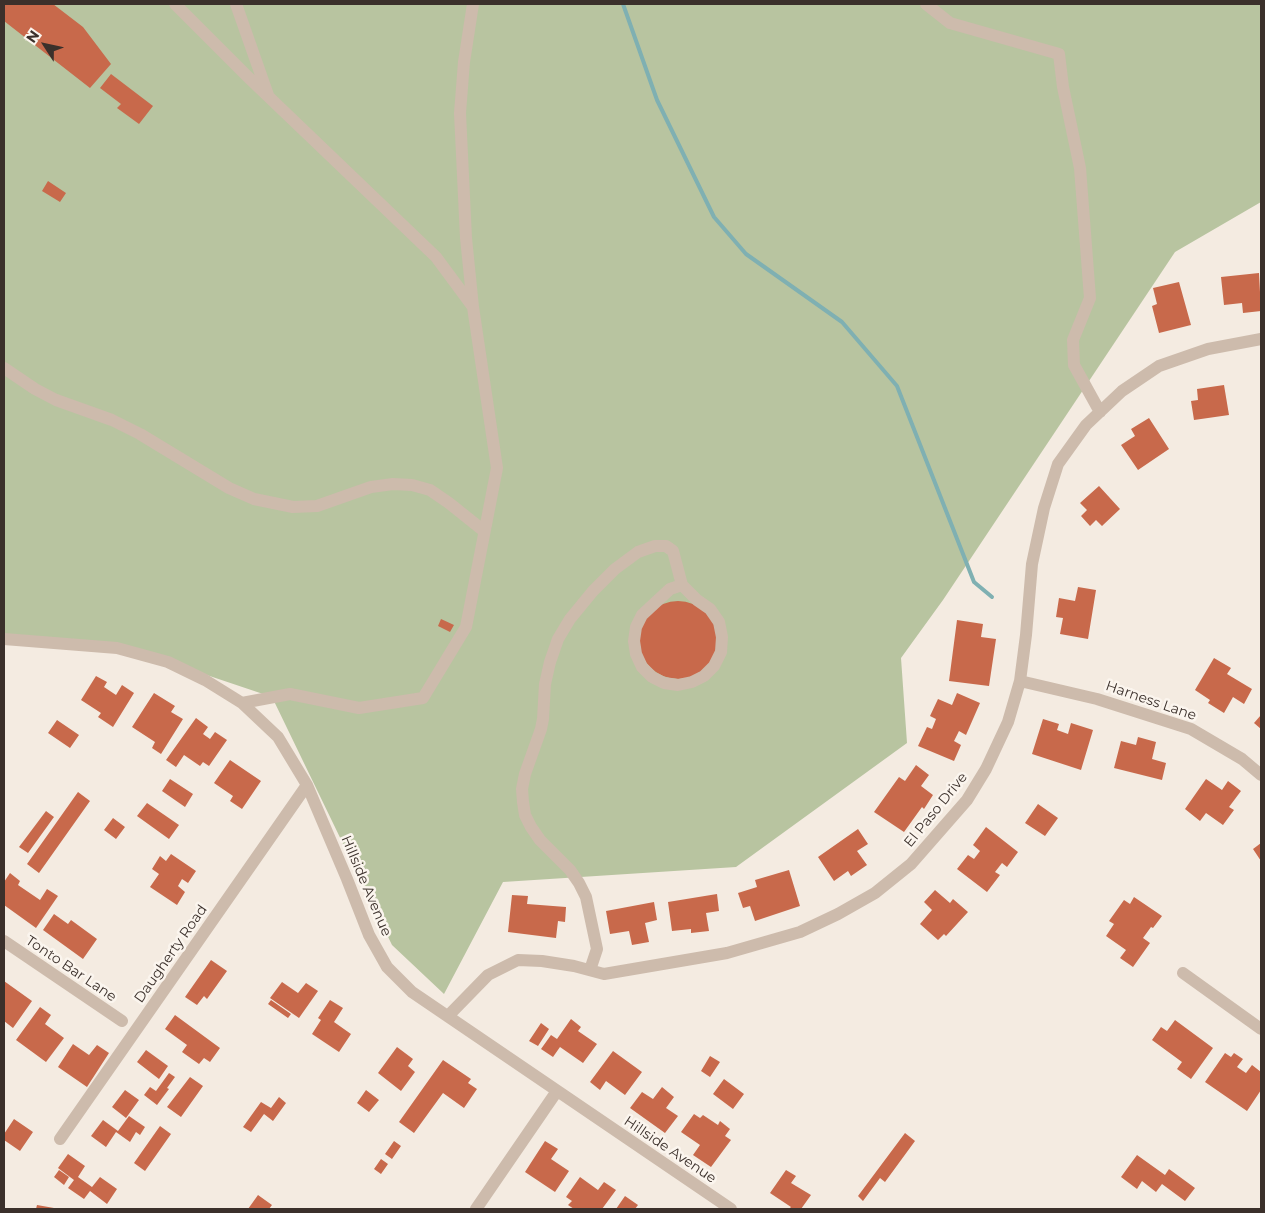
<!DOCTYPE html>
<style>
body{margin:0}
#map{position:relative;width:1265px;height:1213px;overflow:hidden;background:#f4ebe1;font-family:Montserrat,sans-serif}
canvas{display:block}
.frame{position:absolute;inset:0;border:5px solid #3b302b;pointer-events:none}
.north{position:absolute;left:20px;top:20px;width:50px;height:50px;-webkit-text-stroke:4px #fbf5ee;paint-order:stroke;rotate:305deg;font-size:14px;font-weight:700;line-height:20px;text-align:center;color:#3b302b}
.north::after{content:'';display:block;margin:auto;width:18px;height:22px;background:#3b302b;clip-path:polygon(50% 0,100% 100%,50% 72%,0 100%)}
</style>
<div id="map">
<canvas width="1265" height="1213"></canvas>
<div class="frame"></div>
<div class="north">N</div>
</div>
<script>
const ctx = document.querySelector('canvas').getContext('2d');
ctx.lineJoin = 'round';
function paint(path, color) { ctx.fillStyle = color; ctx.fill(path, 'evenodd'); }
const toPath = rows => new Path2D(rows.map(r => 'M' + r).join(''));
function strokePath(path, color, width, dash) { ctx.strokeStyle = color; ctx.lineWidth = width; ctx.lineCap = dash ? 'butt' : 'round'; ctx.setLineDash(dash || []); ctx.stroke(path); }
function write(font, color, halo, rows, align = 'center') {
  ctx.font = font + ' Montserrat,sans-serif'; ctx.lineWidth = 5; ctx.setLineDash([]); ctx.textBaseline = 'middle'; ctx.strokeStyle = halo; ctx.fillStyle = color; for (const [text, x, y, turn = 0] of rows) {
    ctx.save(); ctx.translate(x, y); ctx.rotate((+turn || 0) * Math.PI / 180); ctx.textAlign = isNaN(turn) ? turn : align; if (halo) ctx.strokeText(text, 0, 0); ctx.fillText(text, 0, 0); ctx.restore();
  }
}
paint(toPath([
 [4,4,1261,4,1261,202,1175,252,943,600,901,658,907,743,736,867,503,882,444,994,392,945,272,697,168,662,117,648,4,639]
]), '#b8c4a0');
strokePath(toPath([
 [623,4,657,100,714,217,746,254,842,322,897,386,974,582,992,597]
]), '#7fb0b2', 4);
paint(toPath([
 [4,4,53,4,83,27,111,64,90,88,4,21],
 [111,74,153,106,139,124,117,108,121,104,100,88],
 [48,181,66,193,60,202,42,191],
 [1259,273,1261,311,1243,313,1242,303,1224,305,1221,277],
 [1179,282,1191,325,1159,333,1152,306,1157,304,1153,288],
 [1224,385,1229,415,1194,420,1191,401,1198,400,1197,389],
 [1149,418,1169,449,1138,470,1121,445,1135,436,1131,429],
 [1099,486,1120,509,1102,526,1096,520,1090,526,1081,516,1087,510,1080,503],
 [1078,587,1096,590,1088,639,1060,634,1063,618,1056,617,1059,598,1075,601],
 '639 640a39 39 0 1 1 78 0a39 39 0 1 1-78 0Z',
 [441,619,454,625,450,632,438,626],
 [957,620,983,624,981,637,996,639,989,686,949,681],
 [1214,658,1231,668,1227,674,1252,689,1244,704,1233,697,1224,713,1208,703,1210,700,1195,690],
 [96,676,107,682,104,687,116,695,122,685,134,693,113,727,98,717,101,713,81,700],
 [154,693,175,706,171,712,183,719,161,754,152,748,155,742,132,727],
 [957,693,980,703,966,735,959,731,954,741,961,745,954,761,918,746,927,727,932,729,936,719,930,716,938,699,952,705],
 [1261,715,1261,729,1254,723],
 [196,718,208,727,203,734,210,739,215,732,227,740,209,766,203,762,200,766,184,755,176,767,166,760],
 [1043,719,1059,724,1057,730,1068,734,1071,723,1093,730,1081,770,1032,754],
 [57,720,79,735,70,748,48,733],
 [1138,737,1156,742,1152,759,1166,763,1162,780,1114,768,1121,741,1136,745],
 [230,760,261,781,242,809,230,801,233,796,214,783],
 [916,765,929,775,921,786,933,795,924,809,922,807,904,832,874,812,899,777,905,781],
 [170,779,193,794,185,807,162,791],
 [1206,779,1222,790,1228,781,1241,791,1229,807,1234,810,1223,825,1206,813,1200,821,1185,809],
 [78,792,90,801,39,873,27,864],
 [147,803,179,825,169,839,137,816],
 [1038,804,1058,818,1045,836,1025,823],
 [46,811,54,817,28,853,19,847],
 [113,818,125,827,116,839,104,830],
 [986,827,1018,852,1007,867,1002,863,995,872,1000,875,987,892,957,869,968,855,974,859,980,851,973,845],
 [858,829,868,844,857,851,867,865,851,876,848,871,834,881,818,857],
 [1261,843,1261,861,1253,849],
 [171,854,196,871,188,883,182,879,178,886,185,892,177,905,150,887,159,874,152,869,160,856,166,861],
 [789,870,800,906,755,921,750,906,743,908,738,893,757,887,755,880],
 [10,873,20,881,18,885,40,900,47,889,58,896,36,928,4,905,4,882],
 [935,890,950,903,953,899,968,912,946,936,944,934,938,940,920,924,932,910,924,902],
 [717,894,719,911,706,913,709,931,691,933,691,929,672,931,668,902],
 [512,895,528,896,527,904,566,907,565,922,558,921,556,938,508,932],
 [1134,897,1162,916,1153,928,1151,927,1143,938,1150,943,1133,967,1120,958,1126,950,1106,936,1114,924,1109,921,1124,900,1130,904],
 [654,902,657,920,645,923,649,942,632,945,629,931,610,934,606,911],
 [54,914,68,924,71,920,97,939,83,959,43,930],
 [211,960,227,971,207,999,204,996,197,1005,185,997],
 [4,981,32,1001,13,1028,4,1021],
 [282,982,298,993,306,983,318,991,299,1018,270,998],
 [271,1000,291,1014,288,1018,268,1004],
 [330,1000,343,1008,334,1022,351,1034,339,1052,312,1034,321,1020,318,1018],
 [40,1007,51,1015,45,1024,64,1038,46,1062,16,1040],
 [175,1015,220,1048,210,1062,204,1058,199,1064,182,1052,187,1045,165,1029],
 [571,1019,581,1027,578,1031,597,1044,583,1063,560,1047,553,1057,541,1049,551,1035,557,1039],
 [1175,1020,1213,1048,1191,1079,1177,1069,1182,1062,1152,1040,1161,1027,1167,1031],
 [541,1023,549,1029,538,1046,529,1041],
 [73,1044,89,1055,97,1045,109,1053,87,1087,58,1067],
 [397,1047,413,1059,408,1066,415,1072,401,1091,378,1073],
 [146,1050,168,1066,159,1079,137,1062],
 [613,1051,642,1072,625,1095,606,1081,600,1090,590,1082],
 [1225,1053,1231,1057,1234,1053,1243,1059,1237,1067,1246,1073,1252,1065,1261,1072,1261,1090,1247,1111,1205,1082],
 [710,1056,720,1062,710,1077,701,1071],
 [443,1060,471,1079,468,1083,477,1089,464,1108,443,1093,414,1133,399,1122],
 [169,1073,175,1077,167,1088,169,1089,157,1105,144,1095,150,1087,156,1091],
 [190,1077,203,1086,181,1117,167,1107],
 [724,1079,744,1094,733,1109,713,1094],
 [662,1087,674,1097,666,1108,678,1116,665,1133,630,1108,642,1092,653,1099],
 [125,1090,139,1100,126,1118,112,1107],
 [366,1090,379,1100,369,1112,357,1103],
 [279,1097,286,1103,273,1121,264,1114,251,1132,243,1127,261,1102,271,1108],
 [694,1114,700,1118,703,1115,718,1125,720,1121,730,1129,725,1136,731,1140,711,1167,693,1155,700,1145,681,1132],
 [129,1116,145,1127,140,1135,136,1132,130,1142,116,1132,106,1147,91,1136,103,1120,118,1131],
 [14,1119,33,1132,20,1151,4,1140,4,1134],
 [160,1126,171,1134,145,1171,134,1163],
 [905,1133,915,1141,885,1182,880,1178,863,1201,858,1196],
 [394,1141,401,1146,392,1159,385,1154],
 [545,1141,558,1149,551,1159,569,1171,555,1192,525,1172],
 [68,1154,85,1166,78,1177,92,1187,100,1177,117,1189,107,1204,90,1191,84,1199,68,1188,74,1180,58,1168],
 [1137,1155,1165,1175,1169,1169,1195,1188,1185,1201,1162,1184,1156,1192,1142,1181,1137,1189,1121,1177],
 [381,1159,388,1164,381,1174,374,1169],
 [59,1170,69,1177,64,1185,54,1177],
 [786,1170,796,1176,791,1183,811,1195,801,1209,789,1209,791,1207,770,1193],
 [580,1177,598,1190,604,1182,616,1190,602,1209,574,1209,568,1205,572,1201,566,1197],
 [258,1195,272,1205,269,1209,248,1209],
 [625,1196,638,1205,635,1209,616,1209],
 [37,1205,54,1208,54,1209,36,1209]
]), '#c8694b');
strokePath(toPath([
 [175,4,248,77,436,257,473,307,497,468,466,627,423,698,359,708,290,694,242,703],
 [236,4,268,95],
 [473,4,464,62,460,113,466,238,473,307],
 [926,4,950,23,1059,54,1063,87,1080,168,1090,298,1073,340,1074,365,1100,412],
 [4,368,35,389,56,400,112,420,140,434,229,488,254,499,293,507,317,506,371,487,393,484,412,485,430,490,449,503,484,531],
 [682,585,697,600,710,609,719,622,722,637,721,652,714,666,704,676,692,682,678,685,664,683,652,677,642,667,636,654,634,641,636,627,642,615,670,589,682,585],
 [4,639,117,648,168,662,205,680,242,703,278,737,307,785,347,879,369,935,387,967,412,992,731,1209],
 [1020,681,1097,699,1191,729,1242,759,1261,775],
 [4,941,122,1021],
 [590,970,597,949,586,897,579,883,570,870,540,840,531,827,525,815,523,802,522,789,525,774,541,729,543,719,545,684,550,662,558,639,570,619,593,591,615,569,638,552,655,546,666,546,673,551,682,585],
 [1183,973,1261,1029],
 [448,1016,488,975,518,960,542,961,574,966,604,974,727,953,800,932,838,914,875,893,911,864,967,800,986,769,1008,722,1020,681,1026,635,1032,564,1044,508,1058,464,1086,425,1122,391,1159,366,1208,349,1261,339],
 [60,1139,307,785],
 [476,1209,557,1091]
]), '#cdbbac', 12);
write('14px', '#3b302b', '#fbf5ee', [
 ["Harness Lane",1151,701,19],
 ["El Paso Drive",936,810,-51],
 ["Hillside Avenue",366,886,67],
 ["Daugherty Road",171,954,-55],
 ["Tonto Bar Lane",71,969,34],
 ["Hillside Avenue",670,1150,34]
]);
</script>
